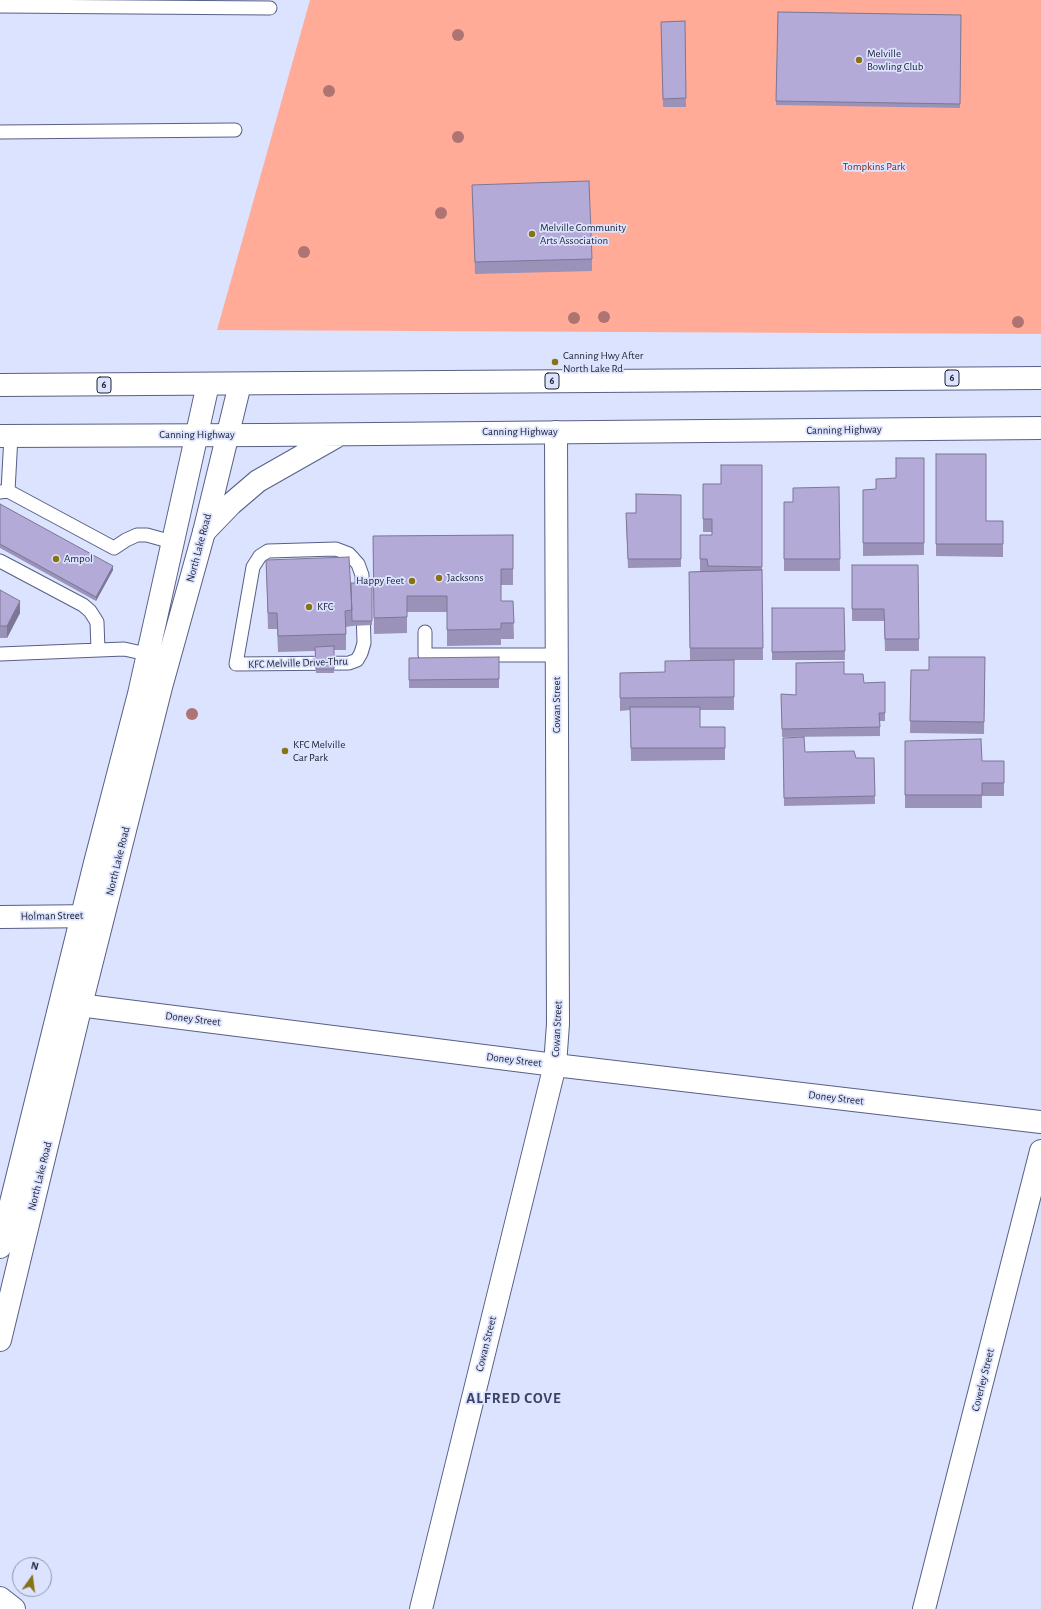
<!DOCTYPE html>
<style>
body{margin:0}
#map{position:relative;width:1041px;height:1609px;overflow:hidden;background:#dce3fe;font-family:"Alegreya Sans",sans-serif}
canvas{display:block}
.north{position:absolute;left:12px;top:1557px;width:40px;height:40px;box-sizing:border-box;background:#dce3fe;border:1px solid #8f95ac;border-radius:50%;rotate:14deg;font-size:11px;font-weight:700;line-height:16px;text-align:center;color:#1c2031}
.north::after{content:'';display:block;margin:auto;width:14px;height:18px;background:#897214;clip-path:polygon(50% 0,100% 100%,50% 72%,0 100%)}
</style>
<div id="map">
<canvas width="1041" height="1609"></canvas>
<div class="north">N</div>
</div>
<script>
const ctx = document.querySelector('canvas').getContext('2d');
ctx.lineJoin = 'round';
function paint(path, color) { ctx.fillStyle = color; ctx.fill(path, 'evenodd'); }
const toPath = rows => new Path2D(rows.map(r => 'M' + r).join(''));
function strokePath(path, color, width, dash) { ctx.strokeStyle = color; ctx.lineWidth = width; ctx.lineCap = dash ? 'butt' : 'round'; ctx.setLineDash(dash || []); ctx.stroke(path); }
function write(font, color, halo, rows, align = 'center') {
  ctx.font = font + ' "Alegreya Sans",sans-serif'; ctx.lineWidth = 3.5; ctx.setLineDash([]); ctx.textBaseline = 'middle'; ctx.strokeStyle = halo; ctx.fillStyle = color; for (const [text, x, y, turn = 0] of rows) {
    ctx.save(); ctx.translate(x, y); ctx.rotate((+turn || 0) * Math.PI / 180); ctx.textAlign = isNaN(turn) ? turn : align; if (halo) ctx.strokeText(text, 0, 0); ctx.fillText(text, 0, 0); ctx.restore();
  }
}
paint(toPath([
 [310,0,1041,0,1041,334,217,330]
]), '#ffab98');
const lane = toPath([
 [0,6,270,8],
 [0,132,235,130],
 [8,491,11,436],
 [0,492,8,491,114,548,126,540,137,535,147,535,172,542],
 [336,549,349,554,358,564,362,575,364,643,361,653,357,660,349,663,236,664,253,567,260,556,268,551,336,549],
 [0,561,83,605,90,611,97,622,98,650],
 [425,632,425,655,557,655],
 [0,654,124,649,147,654]
]);
const street = toPath([
 [0,917,99,916],
 [63,1003,555,1065,1041,1122],
 [421,1609,555,1065,558,1024,556,432],
 [924,1609,1041,1151]
]);
const secondary = toPath([
 [0,1598,14,1609]
]);
const primary = toPath([
 [0,1247,95,863,139,694,208,384],
 [0,1340,81,1005,161,687,204,532,240,384]
]);
const highway = toPath([
 [0,385,1041,378],
 [0,436,265,435,1041,428],
 [204,532,231,504,258,481,339,435]
]);
strokePath(lane, '#576087', 15);
strokePath(street, '#576087', 24);
strokePath(secondary, '#576087', 24);
strokePath(primary, '#576087', 24);
strokePath(highway, '#576087', 24);
strokePath(lane, '#fff', 13);
strokePath(street, '#fff', 22);
strokePath(secondary, '#fff', 22);
strokePath(primary, '#fff', 22);
strokePath(highway, '#fff', 22);
ctx.fillStyle = '#ae7472';
for (const [x, y] of [
 [458,35],
 [329,91],
 [458,137],
 [441,213],
 [304,252],
 [604,317],
 [574,318],
 [1018,322],
 [192,714]
]) { ctx.beginPath(); ctx.arc(x, y, 6, 0, 2 * Math.PI); ctx.fill(); }
paint(toPath([
 [778,12,961,15,960,108,776,105],
 [685,21,686,107,663,107,661,22],
 [472,185,592,259,592,271,475,274],
 [936,454,986,521,1003,521,1003,557,936,556],
 [924,458,924,555,863,556,863,490,876,489,896,478],
 [703,484,762,567,763,660,734,660,734,710,700,710,700,727,725,727,725,760,631,761,630,710,620,711,620,673,665,672,690,660,689,572,700,571,700,535,712,535,712,532,703,532],
 [839,487,840,571,784,571,784,502,793,502],
 [681,495,681,567,628,568,626,521,636,513],
 [0,504,113,570,96,601,0,548],
 [513,535,513,585,501,585,501,601,513,601,514,639,501,639,501,645,447,646,447,612,407,612,407,633,374,634,373,536],
 [266,560,351,585,372,583,372,625,352,626,346,627,346,650,334,650,334,673,316,673,315,651,278,652,277,629,268,629],
 [852,565,918,565,919,651,885,651,884,621,852,621],
 [0,590,20,613,7,638,0,638],
 [772,608,844,608,845,660,772,660],
 [499,657,499,688,409,688,409,658],
 [985,657,984,734,910,733,911,670,929,670],
 [844,674,864,683,885,682,885,721,880,721,880,736,782,737,781,694,796,695],
 [905,741,982,761,1004,761,1004,796,982,796,982,808,905,808],
 [783,746,805,752,856,758,874,758,875,804,784,806]
]), '#9a92b9');
paint(toPath([
 [113,566,113,570,96,601,96,597],
 [20,601,20,613,7,638,7,626]
]), '#7d7796');
const building = toPath([
 [778,12,961,15,960,104,776,101,778,12],
 [685,21,686,98,663,99,661,22,685,21],
 [589,181,592,259,475,262,472,185,589,181],
 [936,454,986,454,986,521,1003,521,1003,544,936,544,936,454],
 [896,458,924,458,924,543,863,543,863,490,876,489,876,479,896,478,896,458],
 [721,465,762,465,762,567,708,566,707,559,700,559,700,535,712,535,712,519,703,519,703,484,721,484,721,465],
 [839,487,840,559,784,559,784,502,793,502,793,488,839,487],
 [636,494,681,495,681,559,628,559,626,513,636,513,636,494],
 [0,504,113,566,96,597,0,544,0,504],
 [513,535,513,569,501,569,501,601,513,601,514,623,501,623,501,629,447,630,447,596,407,596,407,617,374,618,373,536,513,535],
 [349,557,352,610,345,611,346,634,278,636,277,613,268,613,266,560,349,557],
 [852,565,918,565,919,639,885,639,884,609,852,609,852,565],
 [762,570,763,648,690,648,689,572,762,570],
 [351,583,372,583,372,621,352,621,351,583],
 [0,590,20,601,7,626,0,626,0,590],
 [772,608,844,608,845,651,772,652,772,608],
 [334,646,334,669,316,669,315,647,334,646],
 [499,657,499,679,409,680,409,658,499,657],
 [929,657,985,657,984,722,910,721,911,670,929,670,929,657],
 [734,660,734,697,620,698,620,673,665,672,665,661,734,660],
 [844,662,844,674,863,674,864,683,885,682,885,713,879,713,880,727,782,729,781,694,796,695,796,663,844,662],
 [630,707,700,707,700,727,725,727,725,748,631,748,630,707],
 [804,737,805,752,854,751,856,758,874,758,875,796,784,798,783,738,804,737],
 [981,739,982,761,1004,761,1004,783,982,783,982,795,905,795,905,741,981,739]
]);
paint(building, '#b3aad7');
strokePath(building, '#7d7796', 1);
for (const [x, y, r, color] of [
 [859,60,4,"#897214"],
 [532,234,4,"#897214"],
 [555,362,4,"#897214"],
 [56,559,4,"#897214"],
 [439,578,4,"#897214"],
 [412,581,4,"#897214"],
 [309,607,4,"#897214"],
 [285,751,4,"#897214"]
]) { const dot = new Path2D(); dot.arc(x, y, r, 0, 2 * Math.PI); ctx.fillStyle = color; ctx.fill(dot); strokePath(dot, '#dce3fe', 1.5); }
for (const [x, y, w] of [
 [952,378,14],
 [552,381,14],
 [104,385,14]
]) { const box = new Path2D(); box.roundRect(x - w / 2, y - 8, w, 16, 3); ctx.fillStyle = '#dce3fe'; ctx.fill(box); strokePath(box, '#1c2031', 1); }
write('bold 10px', '#1c2031', null, [
 ["6",952,378],
 ["6",552,381],
 ["6",104,385]
]);
write('11px', '#1c2031', '#dce3fe', [
 ["Melville",867,54],
 ["Bowling Club",867,67],
 ["Melville Community",540,228],
 ["Arts Association",540,241],
 ["Canning Hwy After",563,356],
 ["North Lake Rd",563,369],
 ["Ampol",64,559],
 ["Jacksons",447,578],
 ["Happy Feet",404,581,"right"],
 ["KFC",317,607],
 ["KFC Melville",293,745],
 ["Car Park",293,758]
], 'left');
write('11px', '#891a00', '#dce3fe', [
 ["Tompkins Park",874,167]
]);
write('11px', '#1c2031', '#dce3fe', [
 ["Canning Highway",844,430,-1],
 ["Canning Highway",520,432],
 ["Canning Highway",197,435],
 ["North Lake Road",199,548,-75],
 ["KFC Melville Drive-Thru",298,663,-2],
 ["Cowan Street",557,705,-90],
 ["North Lake Road",118,861,-76],
 ["Holman Street",52,916,-1],
 ["Doney Street",193,1019,7],
 ["Cowan Street",557,1029,-87],
 ["Doney Street",514,1060,7],
 ["Doney Street",836,1098,7],
 ["North Lake Road",40,1176,-76],
 ["Cowan Street",486,1344,-76],
 ["Coverley Street",983,1380,-76]
]);
ctx.letterSpacing = '1px';
write('bold 15px', '#3a4267', '#dce3fe', [
 ["ALFRED COVE",514,1398]
]);
ctx.letterSpacing = '0px';
</script>
